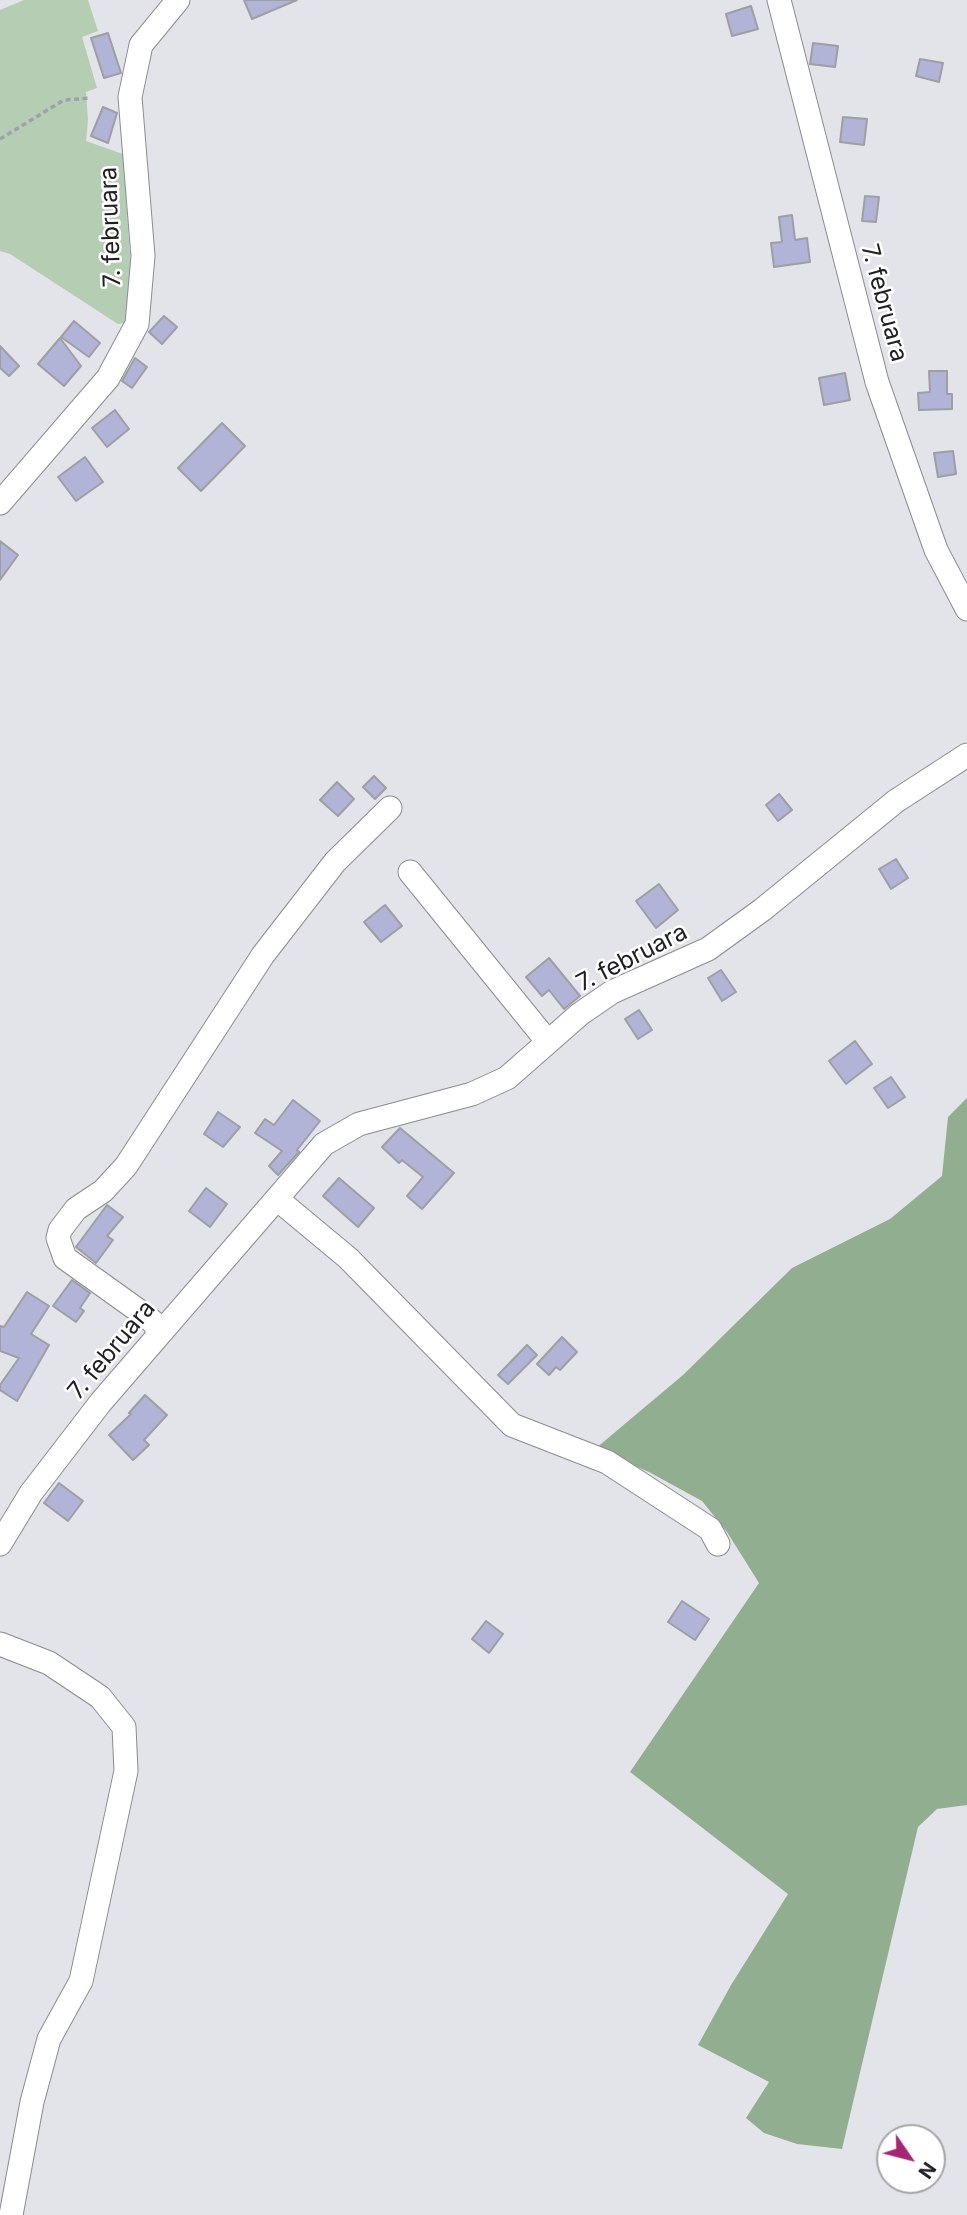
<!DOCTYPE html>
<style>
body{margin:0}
#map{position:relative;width:967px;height:2215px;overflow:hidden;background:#e3e4ea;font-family:Inter,sans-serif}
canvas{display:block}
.north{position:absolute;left:876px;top:2124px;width:70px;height:70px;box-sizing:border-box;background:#fff;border:2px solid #a6a6a7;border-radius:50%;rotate:125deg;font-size:19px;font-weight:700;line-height:28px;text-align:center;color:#202023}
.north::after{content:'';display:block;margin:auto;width:24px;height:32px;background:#a62575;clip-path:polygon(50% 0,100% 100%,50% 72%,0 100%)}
</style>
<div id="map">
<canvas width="967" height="2215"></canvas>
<div class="north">N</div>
</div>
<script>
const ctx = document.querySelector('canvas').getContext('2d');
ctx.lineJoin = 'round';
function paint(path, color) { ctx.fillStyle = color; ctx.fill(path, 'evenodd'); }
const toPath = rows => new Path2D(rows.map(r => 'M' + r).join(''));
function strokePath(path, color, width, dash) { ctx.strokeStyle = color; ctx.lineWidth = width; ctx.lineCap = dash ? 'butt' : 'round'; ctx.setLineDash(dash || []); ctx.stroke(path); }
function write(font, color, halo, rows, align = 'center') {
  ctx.font = font + ' Inter,sans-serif'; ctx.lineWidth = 5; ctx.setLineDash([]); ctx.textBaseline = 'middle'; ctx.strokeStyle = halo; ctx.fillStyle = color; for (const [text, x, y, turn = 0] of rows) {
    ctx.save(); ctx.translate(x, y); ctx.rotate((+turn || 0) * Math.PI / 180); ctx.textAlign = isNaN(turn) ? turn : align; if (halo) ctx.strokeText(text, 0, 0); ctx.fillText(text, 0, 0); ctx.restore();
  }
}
paint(toPath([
 [24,0,88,0,98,31,82,37,97,88,86,92,88,120,86,141,123,154,131,270,128,317,124,323,118,324,10,254,0,251,0,10]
]), '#b4cdb3');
paint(toPath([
 [967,1098,967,1805,937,1809,918,1827,842,2149,797,2144,764,2133,746,2118,769,2082,698,2045,731,1985,788,1894,630,1772,759,1583,727,1532,702,1501,649,1472,595,1449,683,1375,792,1268,890,1219,942,1176,948,1117]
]), '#92ae91');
const building = toPath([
 [244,0,297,0,252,19,244,0],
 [751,6,758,29,732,36,726,14,751,6],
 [108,33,121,73,104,78,91,38,108,33],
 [813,43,838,46,835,67,810,64,813,43],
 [920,59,943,63,939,82,916,76,920,59],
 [103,107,117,113,108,143,91,136,103,107],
 [843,117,867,119,864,145,840,142,843,117],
 [865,196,879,197,876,222,862,221,865,196],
 [792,215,795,240,807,238,810,262,774,267,771,243,782,242,779,217,792,215],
 [164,316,177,327,162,344,149,332,164,316],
 [74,321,100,343,89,357,61,337,74,321],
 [60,338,81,366,64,386,38,364,60,338],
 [0,346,19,366,9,376,0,368,0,346],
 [135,358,147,367,132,388,122,381,135,358],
 [929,371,947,371,947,394,952,394,952,409,919,410,918,393,930,392,929,371],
 [845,373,850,400,824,405,819,378,845,373],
 [115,410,129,429,107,447,92,428,115,410],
 [222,423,245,446,201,491,178,468,222,423],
 [953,451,956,474,938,477,934,453,953,451],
 [85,457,103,482,76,501,58,477,85,457],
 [0,541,18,555,0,580,0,541],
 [374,776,386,788,375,799,363,787,374,776],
 [337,782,354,799,338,816,320,800,337,782],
 [779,794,792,810,778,821,766,805,779,794],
 [896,859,908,878,891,889,879,869,896,859],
 [659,884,678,910,656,928,636,901,659,884],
 [385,905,402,926,381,942,364,922,385,905],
 [549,958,580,996,564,1009,549,990,542,996,526,977,549,958],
 [721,970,736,992,722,1001,708,978,721,970],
 [639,1010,652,1030,638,1039,625,1019,639,1010],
 [855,1041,872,1064,846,1084,829,1061,855,1041],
 [891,1077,905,1097,888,1108,874,1088,891,1077],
 [293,1100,320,1121,297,1150,299,1152,278,1175,269,1166,282,1151,255,1133,265,1119,274,1125,293,1100],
 [218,1112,240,1127,223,1147,204,1134,218,1112],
 [400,1128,454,1173,422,1209,407,1196,423,1177,402,1160,399,1163,382,1147,400,1128],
 [339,1178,374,1208,358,1227,323,1196,339,1178],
 [206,1188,227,1204,210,1227,189,1211,206,1188],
 [107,1205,123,1217,107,1236,113,1240,96,1263,76,1247,107,1205],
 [72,1280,90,1293,80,1308,84,1311,76,1322,53,1306,72,1280],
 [27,1292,49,1306,31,1334,49,1345,17,1401,0,1390,0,1385,19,1358,0,1351,0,1326,4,1327,27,1292],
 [562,1337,577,1352,560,1370,556,1367,549,1375,537,1364,562,1337],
 [527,1345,537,1355,508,1384,498,1375,527,1345],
 [145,1395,167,1415,144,1440,149,1445,133,1460,109,1435,131,1414,129,1413,145,1395],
 [59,1483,83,1501,68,1521,44,1503,59,1483],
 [682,1601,709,1619,695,1640,668,1622,682,1601],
 [486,1621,503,1634,489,1653,472,1639,486,1621]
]);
paint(building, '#b1b3d7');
strokePath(building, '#9e9ea4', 2);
const minor = toPath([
 [779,0,877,382,936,550,967,609],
 [0,503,108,378,137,324,143,256,130,97,141,45,178,0],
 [410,872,548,1042],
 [277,1199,348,1258,512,1425,607,1462,710,1529,718,1544],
 [159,1334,154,1323,146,1316,65,1258,58,1238,60,1230,76,1209,103,1191,126,1166,263,955,335,862,390,808],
 [0,1544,31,1493,101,1402,324,1144,359,1124,472,1094,507,1078,580,1014,612,992,708,949,762,910,896,801,967,755],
 [0,1644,49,1663,100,1697,124,1727,126,1771,81,1981,49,2039,32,2102,11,2215]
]);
strokePath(minor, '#8b8b91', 25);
strokePath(toPath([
 [0,139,64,100,91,98]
]), '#a0a1a6', 3.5, [5, 3.5]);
strokePath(minor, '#fff', 23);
write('24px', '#202023', '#fff', [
 ["7. februara",111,227,-92],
 ["7. februara",884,303,75],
 ["7. februara",632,958,-27],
 ["7. februara",112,1350,-50]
]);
</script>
